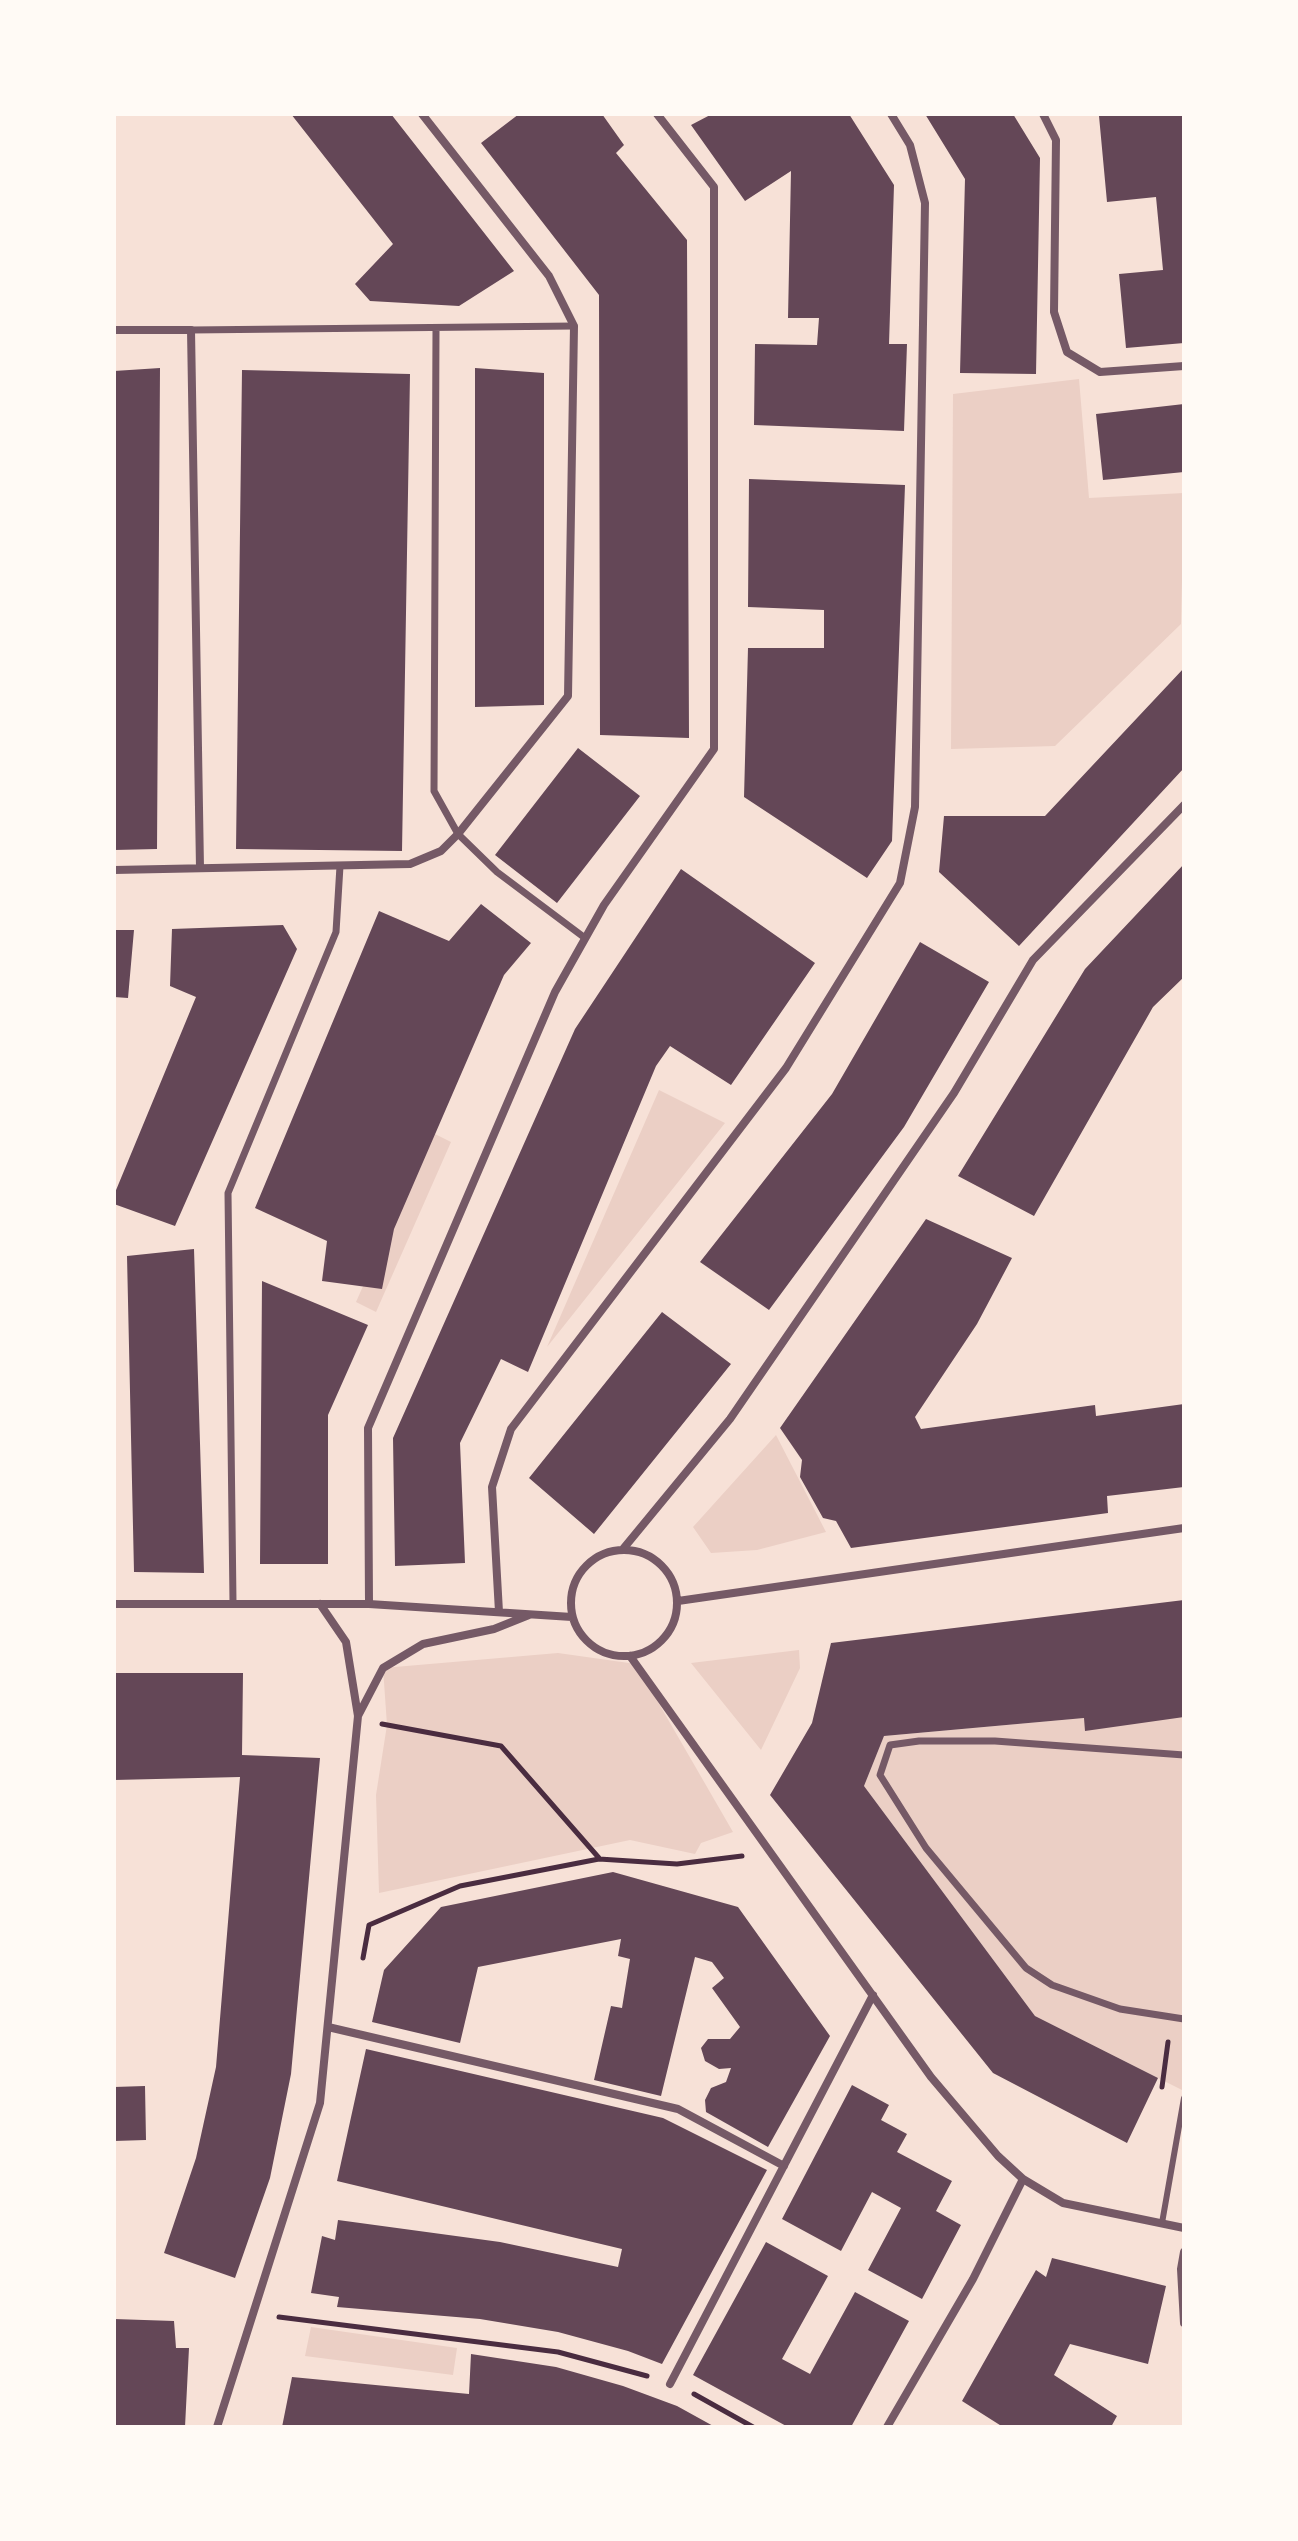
<!DOCTYPE html>
<style>
body{margin:0}
#map{position:relative;width:1298px;height:2541px;overflow:hidden;background:#f7e1d7;font-family:"Fira Sans Condensed",sans-serif}
canvas{display:block}
.frame{position:absolute;inset:0;border:116px solid #fffaf5;pointer-events:none}
</style>
<div id="map">
<canvas width="1298" height="2541"></canvas>
<div class="frame"></div>
</div>
<script>
const ctx = document.querySelector('canvas').getContext('2d');
ctx.lineJoin = 'round';
function paint(path, color) { ctx.fillStyle = color; ctx.fill(path, 'evenodd'); }
const toPath = rows => new Path2D(rows.map(r => 'M' + r).join(''));
function strokePath(path, color, width, dash) { ctx.strokeStyle = color; ctx.lineWidth = width; ctx.lineCap = dash ? 'butt' : 'round'; ctx.setLineDash(dash || []); ctx.stroke(path); }
paint(toPath([
 [1079,379,1089,498,1184,493,1181,624,1055,746,951,749,953,394],
 [659,1090,725,1123,547,1347],
 [431,1132,451,1142,376,1312,356,1302],
 [776,1435,826,1532,757,1550,711,1553,693,1527],
 [799,1650,800,1668,761,1750,691,1663],
 [558,1653,636,1664,733,1832,701,1843,695,1854,630,1840,379,1893,376,1795,387,1725,383,1668],
 [1184,1717,1184,2091,1035,2016,864,1786,884,1736,1084,1718],
 [311,2327,457,2348,453,2375,305,2356]
]), '#ebcfc5');
paint(toPath([
 [291,114,391,114,514,271,459,306,370,301,355,284,393,244],
 [519,114,602,114,624,145,616,153,687,240,689,738,600,735,599,295,481,143],
 [712,114,849,114,894,185,889,344,907,344,904,431,754,425,755,344,817,345,819,318,788,318,791,171,745,201,691,125],
 [925,114,1013,114,1040,158,1036,374,960,373,965,179],
 [1124,114,1184,114,1184,343,1126,348,1119,274,1163,270,1156,197,1107,202,1099,116],
 [160,368,157,849,114,850,114,371],
 [475,368,544,373,544,705,475,707],
 [242,370,410,374,402,851,236,849],
 [1184,404,1184,472,1103,480,1096,414],
 [749,479,905,485,892,841,867,878,744,797,748,648,824,648,824,610,748,607],
 [1184,668,1184,768,1019,946,939,872,944,816,1045,816],
 [578,748,640,796,557,903,495,855],
 [1184,864,1184,977,1153,1007,1034,1216,958,1176,1085,969],
 [681,869,815,963,731,1085,670,1046,656,1066,528,1372,501,1359,460,1443,465,1563,395,1566,393,1438,575,1029],
 [481,904,531,943,504,975,394,1229,382,1289,322,1281,327,1241,255,1208,379,911,449,941],
 [283,925,297,949,175,1226,114,1204,114,1195,196,997,170,986,172,929],
 [114,930,134,930,128,998,114,997],
 [920,942,989,982,904,1127,769,1310,700,1262,832,1094],
 [926,1219,1012,1258,977,1324,915,1417,921,1429,1095,1405,1096,1416,1184,1404,1184,1487,1107,1496,1108,1513,851,1548,836,1521,823,1518,800,1477,802,1460,780,1428],
 [194,1249,204,1573,134,1572,127,1256],
 [262,1281,368,1325,328,1415,328,1564,260,1564],
 [662,1312,731,1364,594,1534,529,1478],
 [1184,1600,1184,1717,1085,1731,1084,1718,884,1736,864,1786,1035,2016,1158,2078,1127,2143,993,2073,770,1795,812,1723,831,1643],
 [114,1673,243,1673,242,1755,320,1758,291,2074,270,2178,235,2278,164,2253,196,2158,216,2067,240,1777,114,1780],
 [613,1872,738,1907,830,2036,768,2147,706,2112,705,2100,711,2088,726,2082,731,2068,719,2069,705,2061,701,2048,708,2039,730,2039,740,2027,712,1988,724,1978,712,1962,695,1957,661,2096,594,2080,611,2006,622,2008,630,1959,618,1956,621,1939,478,1967,460,2043,372,2022,384,1970,441,1907],
 [366,2049,663,2118,767,2170,662,2364,628,2351,558,2332,480,2319,337,2307,339,2297,311,2293,322,2236,335,2240,338,2220,500,2242,618,2267,622,2249,337,2181],
 [852,2085,889,2105,881,2120,907,2134,897,2152,952,2181,936,2211,961,2225,922,2299,868,2270,901,2208,872,2192,841,2251,782,2219],
 [145,2086,146,2140,114,2141,114,2087],
 [766,2242,828,2276,782,2359,810,2374,855,2292,909,2321,851,2427,788,2427,693,2375],
 [1052,2258,1166,2286,1148,2364,1070,2344,1054,2375,1117,2416,1111,2427,1003,2427,962,2401,1036,2270,1046,2277],
 [114,2319,174,2321,176,2348,189,2348,185,2427,114,2427],
 [471,2354,556,2367,623,2386,677,2406,715,2427,282,2427,292,2377,469,2394]
]), '#644757');
strokePath(toPath([
 [382,1724,501,1746,599,1858],
 [363,1958,369,1925,460,1886,599,1859,677,1864,742,1856],
 [1162,2087,1168,2042],
 [279,2317,558,2352,647,2376],
 [694,2394,753,2427]
]), '#4a2c40', 5);
strokePath(toPath([
 [1162,2223,1184,2098]
]), '#755966', 6);
strokePath(toPath([
 [191,330,574,326],
 [436,330,434,791,458,834,497,872,585,938],
 [233,1602,228,1193,336,932,340,866],
 [1184,1755,995,1741,919,1741,890,1745,880,1775,926,1848,1026,1968,1052,1985,1120,2009,1184,2019]
]), '#755966', 7);
strokePath(toPath([
 [1043,114,1056,140,1054,312,1067,352,1100,372,1184,366],
 [114,330,191,330,200,868],
 [114,870,410,864,441,851,458,834,568,696,574,326,549,276,422,114],
 [623,1549,730,1419,954,1093,1033,960,1184,805],
 '571 1603a53 53 0 1 1 106 0a53 53 0 1 1-106 0Z',
 [678,1601,1184,1528],
 [114,1604,369,1604,572,1617],
 [369,1604,368,1428,555,992,604,905,714,749,714,187,657,114],
 [499,1612,492,1487,511,1429,786,1068,900,883,915,807,925,203,910,145,891,114],
 [630,1656,931,2077,998,2156,1023,2179,1063,2203,1184,2228],
 [358,1716,383,1668,423,1644,494,1629,529,1615],
 [328,2027,678,2109,784,2166],
 [1184,2252,1181,2269,1184,2323],
 [670,2384,873,1995],
 [217,2427,320,2103,358,1716,346,1642,320,1604],
 [887,2427,973,2279,1023,2179]
]), '#755966', 8);
</script>
